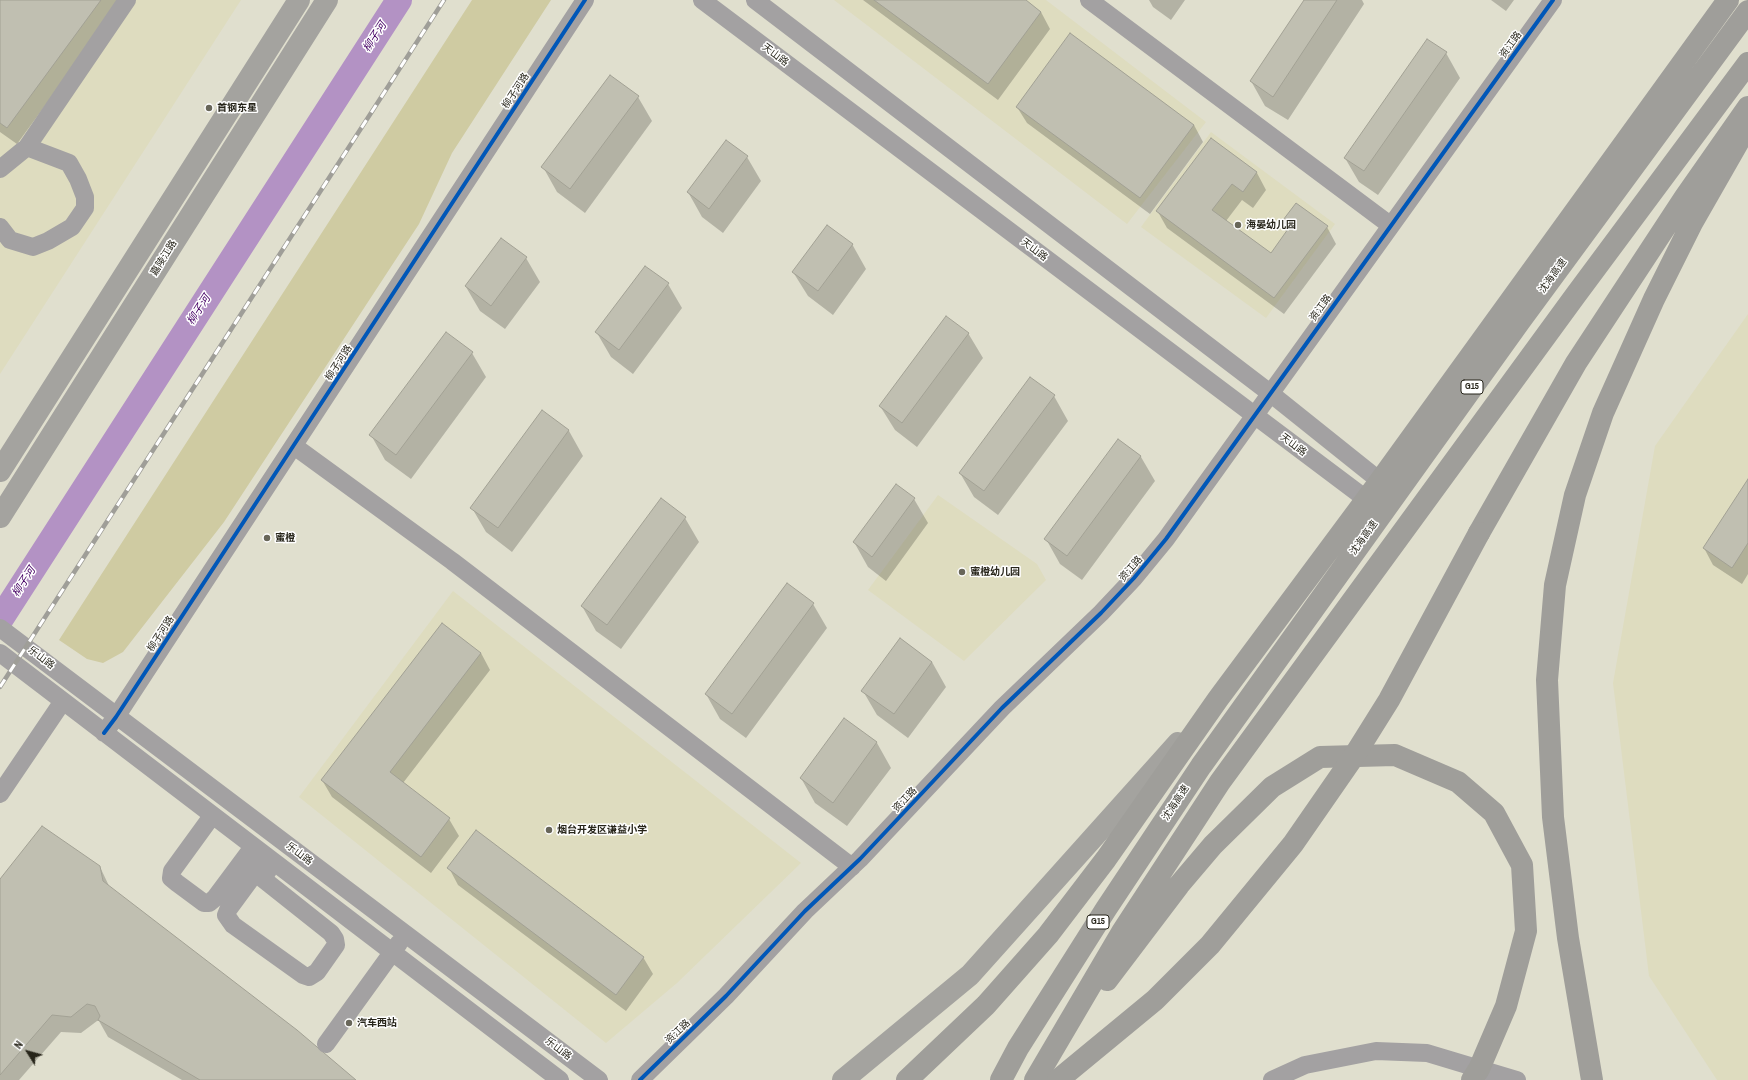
<!DOCTYPE html>
<meta charset="utf-8">
<style>
body{margin:0}
#map{position:relative;width:1748px;height:1080px;overflow:hidden;background:#e0dfce;font-family:"Archivo Narrow",sans-serif}
canvas{display:block}
.north{position:absolute;left:8px;top:1032px;width:40px;height:40px;-webkit-text-stroke:3px #fff;paint-order:stroke;rotate:307deg;font-size:11px;font-weight:700;line-height:16px;text-align:center;color:#27251a}
.north::after{content:'';display:block;margin:auto;width:14px;height:18px;background:#27251a;clip-path:polygon(50% 0,100% 100%,50% 72%,0 100%)}
</style>
<div id="map">
<canvas width="1748" height="1080"></canvas>
<div class="north">N</div>
</div>
<script>
const ctx = document.querySelector('canvas').getContext('2d');
ctx.lineJoin = 'round';
function paint(path, color) { ctx.fillStyle = color; ctx.fill(path, 'evenodd'); }
const toPath = rows => new Path2D(rows.map(r => 'M' + r).join(''));
function strokePath(path, color, width, dash) { ctx.strokeStyle = color; ctx.lineWidth = width; ctx.lineCap = dash ? 'butt' : 'round'; ctx.setLineDash(dash || []); ctx.stroke(path); }
function write(font, color, halo, rows, align = 'center') {
  ctx.font = font + ' "Archivo Narrow","Noto Sans SC",sans-serif'; ctx.lineWidth = 3; ctx.setLineDash([]); ctx.textBaseline = 'middle'; ctx.strokeStyle = halo; ctx.fillStyle = color; for (const [text, x, y, turn = 0] of rows) {
    ctx.save(); ctx.translate(x, y); ctx.rotate((+turn || 0) * Math.PI / 180); ctx.textAlign = isNaN(turn) ? turn : align; if (halo) ctx.strokeText(text, 0, 0); ctx.fillText(text, 0, 0); ctx.restore();
  }
}
paint(toPath([
 [0,0,241,0,0,374],
 [834,0,1046,0,1206,122,1127,224],
 [1211,132,1335,224,1266,318,1141,227],
 [1748,314,1748,1080,1717,1080,1649,976,1613,683,1655,446],
 [938,495,1037,564,1046,580,964,661,868,590],
 [453,591,801,863,677,983,606,1043,299,797]
]), '#dedcbf');
paint(toPath([
 [472,0,551,0,452,153,419,224,224,522,123,652,103,663,87,659,59,640]
]), '#cfcba2');
paint(toPath([
 [0,0,122,0,17,144,0,132],
 [863,0,1024,0,1041,12,1050,29,998,100],
 [1149,0,1185,0,1171,20,1153,7],
 [1305,0,1362,0,1364,4,1288,120,1265,106,1251,81],
 [1491,0,1514,0,1506,11],
 [1446,53,1460,78,1378,195,1359,182,1345,158],
 [638,97,652,121,585,213,557,192,543,167],
 [1017,107,1194,125,1203,142,1150,214,1027,123],
 [1211,139,1257,173,1266,190,1253,208,1242,200,1226,221,1271,254,1287,233,1282,224,1327,227,1336,244,1284,314,1167,228,1158,212],
 [747,157,761,181,723,233,702,217,688,192],
 [852,244,866,269,833,315,808,296,793,272],
 [526,258,540,282,505,329,480,311,466,287],
 [668,284,682,308,633,374,611,357,597,333],
 [968,333,983,358,917,447,895,430,880,406],
 [472,353,486,377,411,479,385,460,371,435],
 [1054,396,1068,421,998,515,974,497,960,473],
 [542,412,569,431,583,456,512,552,486,532,472,508],
 [1119,440,1141,457,1155,481,1082,580,1060,564,1046,539],
 [1748,481,1748,574,1742,584,1713,565,1704,548],
 [914,499,928,523,886,581,868,567,854,542],
 [685,518,699,542,621,649,596,631,582,606],
 [813,604,827,628,746,738,720,719,706,694],
 [901,640,932,662,946,687,908,738,877,715,863,691],
 [481,653,490,670,403,783,449,819,459,836,431,873,332,797,322,780],
 [844,719,877,743,891,768,847,826,815,803,801,778],
 [100,867,110,888,354,1080,182,1080,108,1037,99,1021,97,1021,81,1033,61,1032,19,1080,0,1080,0,881],
 [449,868,643,957,653,974,626,1011,458,885]
]), '#0003');
strokePath(toPath([
 [0,620,399,0]
]), '#b392c4', 26);
const building = toPath([
 [0,0,101,0,7,128,0,123,0,0],
 [874,0,1026,0,1041,12,988,84,874,0],
 [1304,0,1337,0,1273,97,1250,81,1304,0],
 [1070,33,1194,125,1140,198,1016,107,1070,33],
 [1427,39,1447,52,1364,171,1344,158,1427,39],
 [610,75,639,96,570,189,541,167,610,75],
 [1211,138,1257,172,1243,192,1232,184,1212,210,1271,253,1288,229,1280,224,1296,203,1328,226,1274,298,1156,211,1211,138],
 [726,140,748,156,709,209,687,192,726,140],
 [827,225,853,244,818,291,792,272,827,225],
 [501,238,527,257,491,306,465,286,501,238],
 [645,266,669,283,619,350,595,332,645,266],
 [946,316,969,333,902,423,879,406,946,316],
 [446,332,473,352,396,455,369,435,446,332],
 [1030,377,1055,395,984,491,959,473,1030,377],
 [542,410,569,430,498,528,470,508,542,410],
 [1118,439,1141,456,1067,556,1044,539,1118,439],
 [1748,479,1748,543,1732,568,1703,548,1748,479],
 [896,484,915,498,872,557,853,542,896,484],
 [661,498,686,517,607,625,581,606,661,498],
 [787,583,814,603,732,714,705,694,787,583],
 [442,623,481,653,390,772,450,818,421,857,321,780,442,623],
 [900,638,932,662,894,714,861,691,900,638],
 [844,718,877,742,833,803,800,778,844,718],
 [42,826,100,866,103,881,297,1030,356,1080,200,1080,98,1020,100,1016,95,1006,87,1004,71,1017,52,1015,0,1075,0,879,42,826],
 [476,830,644,957,616,995,447,868,476,830]
]);
paint(building, '#c0bfb1');
strokePath(building, '#a2a194', 1);
strokePath(toPath([
 [702,0,1366,499],
 [755,0,1270,393,1380,481],
 [1089,0,1390,225],
 [0,169,27,147,127,0],
 [0,227,10,240,33,247,48,241,72,227,85,208,85,197,78,179,69,163,27,147],
 [294,446,452,561,852,867],
 [0,628,599,1080],
 [0,653,560,1080],
 [104,733,116,717,585,0],
 [0,794,63,701],
 [212,816,172,871,171,878,177,883,204,903,209,903,215,898,253,847],
 [267,857,228,910,226,915,233,925,303,975,309,977,317,972,336,945,335,939,331,933,263,879,273,862],
 [326,1044,399,943],
 [640,1080,726,996,805,911,860,859,1002,708,1101,613,1134,578,1166,539,1553,0],
 [1272,1080,1305,1065,1376,1051,1427,1053,1517,1080]
]), '#a3a1a2', 18);
strokePath(toPath([
 [0,471,299,0],
 [0,517,327,0],
 [843,1080,970,975,1178,743]
]), '#a4a39f', 22);
strokePath(toPath([
 [1479,533,1576,363,1685,197,1748,107],
 [1107,980,1179,885,1213,845,1272,787,1320,757,1395,755,1458,782,1494,813,1522,865,1526,931,1506,1006,1479,1069,1472,1080],
 [907,1080,986,1005,1048,935,1106,859,1218,699,1380,481,1728,0],
 [1001,1080,1018,1048,1106,909,1201,766,1520,321,1748,11],
 [1035,1080,1122,932,1220,782,1575,296,1748,63],
 [1592,1080,1568,938,1553,817,1547,680,1555,585,1575,495,1603,413,1654,299,1692,223,1748,125]
]), '#9f9e9a', 22);
const rail = toPath([
 [0,687,444,0]
]);
strokePath(rail, '#9f9e98', 4.5);
strokePath(rail, '#fff', 3, [9]);
strokePath(toPath([
 [1058,1080,1155,1000,1210,945,1293,844,1354,756,1389,700,1479,533]
]), '#9f9e9a', 22);
strokePath(toPath([
 [104,733,116,717,585,0],
 [640,1080,726,996,805,911,860,859,1002,708,1101,613,1134,578,1166,539,1553,0]
]), '#0057b8', 4);
for (const [x, y, r, color] of [
 [209,108,4,"#686659"],
 [1238,225,4,"#686659"],
 [267,538,4,"#686659"],
 [962,572,4,"#686659"],
 [549,830,4,"#686659"],
 [349,1023,4,"#686659"]
]) { const dot = new Path2D(); dot.arc(x, y, r, 0, 2 * Math.PI); ctx.fillStyle = color; ctx.fill(dot); strokePath(dot, '#fff', 1.5); }
for (const [x, y, w] of [
 [1472,387,22],
 [1098,922,22]
]) { const box = new Path2D(); box.roundRect(x - w / 2, y - 7, w, 14, 3); ctx.fillStyle = '#fff'; ctx.fill(box); strokePath(box, '#27251a', 1); }
write('bold 9px', '#27251a', null, [
 ["G15",1472,387],
 ["G15",1098,922]
]);
write('10px', '#27251a', '#fff', [
 ["资江路",1511,45,-54],
 ["天山路",775,55,37],
 ["柳子河路",516,91,-57],
 ["天山路",1034,250,37],
 ["嘉陵江路",164,258,-58],
 ["沈海高速",1553,276,-54],
 ["资江路",1321,308,-54],
 ["柳子河路",339,363,-57],
 ["天山路",1293,445,37],
 ["沈海高速",1364,538,-54],
 ["资江路",1131,569,-49],
 ["柳子河路",161,634,-57],
 ["乐山路",41,658,37],
 ["资江路",905,800,-47],
 ["沈海高速",1176,803,-57],
 ["乐山路",299,854,37],
 ["资江路",678,1032,-44],
 ["乐山路",558,1049,37]
]);
write('bold 10px', '#27251a', '#fff', [
 ["首钢东星",217,108],
 ["海晏幼儿园",1246,225],
 ["蜜橙",275,538],
 ["蜜橙幼儿园",970,572],
 ["烟台开发区谦益小学",557,830],
 ["汽车西站",357,1023]
], 'left');
write('italic 11px', '#450064', '#fff', [
 ["柳子河",375,37,-57],
 ["柳子河",199,310,-57],
 ["柳子河",24,582,-57]
]);
</script>
